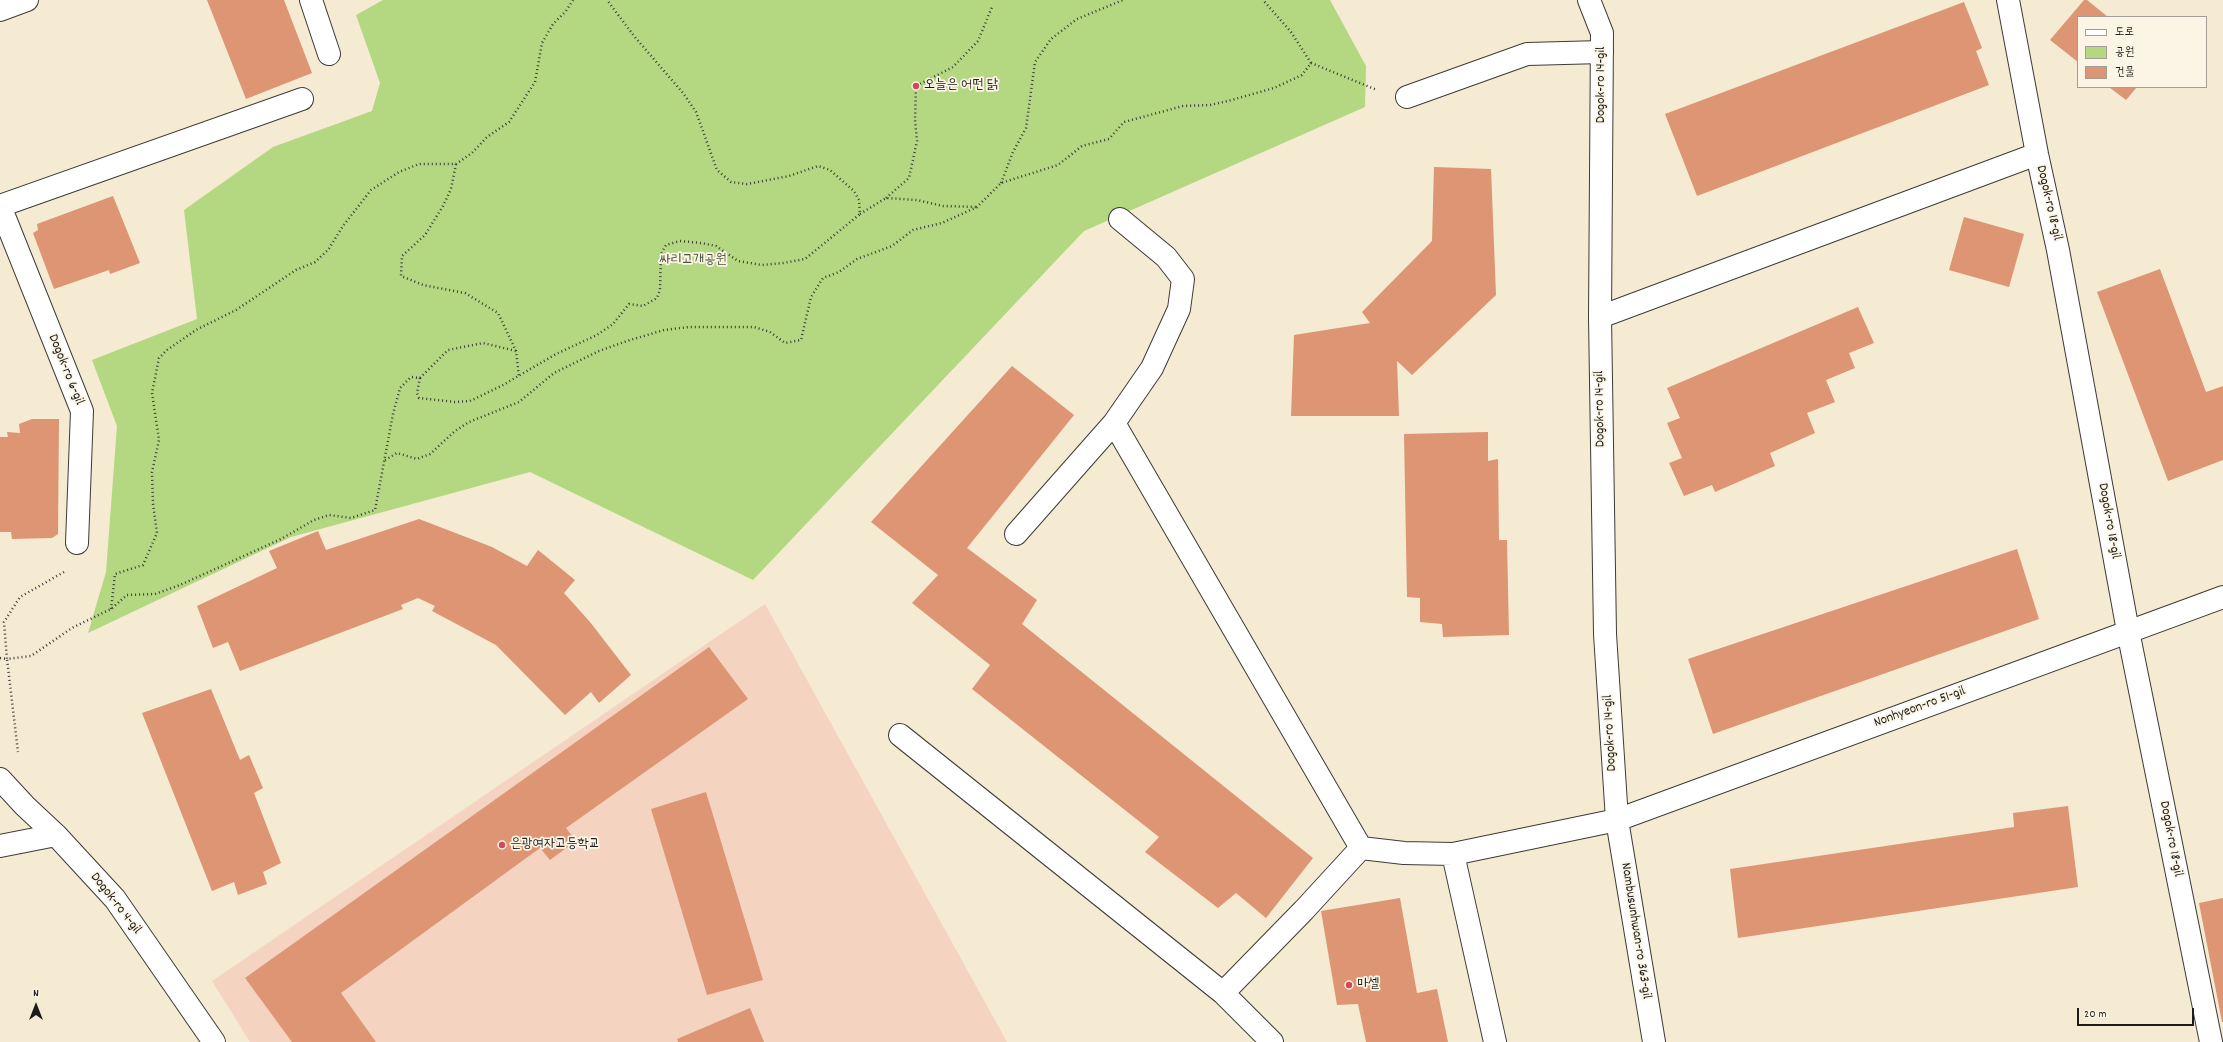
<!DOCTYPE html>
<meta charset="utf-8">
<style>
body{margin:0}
#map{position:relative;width:2223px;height:1042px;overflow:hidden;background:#f5ead2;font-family:Dekko,"Poor Story",sans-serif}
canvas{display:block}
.legend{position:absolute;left:2077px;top:16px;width:130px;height:72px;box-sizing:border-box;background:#fcf5e5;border:1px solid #a29e95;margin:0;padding:5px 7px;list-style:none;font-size:12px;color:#1c1c1c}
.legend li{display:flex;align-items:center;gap:8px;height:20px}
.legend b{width:20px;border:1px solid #a29e95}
.north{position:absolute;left:16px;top:986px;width:40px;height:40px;-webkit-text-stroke:3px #fcf5e5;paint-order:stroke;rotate:0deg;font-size:11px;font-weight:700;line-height:16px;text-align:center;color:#1c1c1c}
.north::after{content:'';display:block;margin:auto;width:14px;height:18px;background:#1c1c1c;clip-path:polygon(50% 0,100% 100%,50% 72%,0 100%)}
.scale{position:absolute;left:2077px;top:1008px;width:117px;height:18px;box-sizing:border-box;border:2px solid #1c1c1c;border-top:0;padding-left:5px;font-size:12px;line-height:14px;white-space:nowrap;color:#1c1c1c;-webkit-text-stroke:3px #fcf5e5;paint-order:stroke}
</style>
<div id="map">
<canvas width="2223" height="1042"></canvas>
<ul class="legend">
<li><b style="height:5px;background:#fff"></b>도로</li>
<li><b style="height:11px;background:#b3d881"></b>공원</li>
<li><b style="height:11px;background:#dd9574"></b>건물</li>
</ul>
<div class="north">N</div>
<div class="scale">20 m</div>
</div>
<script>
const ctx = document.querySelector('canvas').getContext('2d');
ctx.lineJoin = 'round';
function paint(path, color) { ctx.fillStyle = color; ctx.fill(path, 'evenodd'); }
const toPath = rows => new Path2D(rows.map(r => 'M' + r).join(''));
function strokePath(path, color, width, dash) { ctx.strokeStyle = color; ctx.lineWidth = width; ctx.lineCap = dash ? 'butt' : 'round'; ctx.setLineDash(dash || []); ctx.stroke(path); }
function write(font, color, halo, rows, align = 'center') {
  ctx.font = font + ' Dekko,"Poor Story",sans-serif'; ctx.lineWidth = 3.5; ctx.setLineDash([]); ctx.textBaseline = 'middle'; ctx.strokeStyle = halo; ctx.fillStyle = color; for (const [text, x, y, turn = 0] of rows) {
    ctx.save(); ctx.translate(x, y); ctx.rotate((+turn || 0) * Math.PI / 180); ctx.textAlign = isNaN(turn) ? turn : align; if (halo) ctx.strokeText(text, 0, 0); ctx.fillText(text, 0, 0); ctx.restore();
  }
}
paint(toPath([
 [765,604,1007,1042,250,1042,212,981]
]), '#f5d3c1');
paint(toPath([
 [383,0,1330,0,1366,66,1365,107,1084,231,753,580,530,472,291,537,88,633,106,572,117,426,92,360,197,319,184,210,273,147,372,111,380,83,356,15]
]), '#b3d881');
paint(toPath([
 [207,0,284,0,312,73,246,99],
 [2084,0,2087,0,2108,17,2078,17,2078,62,2050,40],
 [1964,2,1982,48,1976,51,1989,85,1697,196,1665,114],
 [2109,87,2137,87,2126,100],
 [1434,167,1491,169,1496,295,1412,375,1397,361,1399,416,1291,416,1294,335,1370,323,1362,312,1432,241],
 [113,196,140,263,110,274,109,270,54,289,33,233,38,230,37,224],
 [1964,217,2024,234,2009,287,1949,270],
 [2160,269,2206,392,2223,386,2223,460,2168,481,2097,292],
 [1858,307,1874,343,1849,353,1855,368,1826,380,1835,402,1807,413,1815,433,1770,453,1775,466,1715,492,1712,485,1684,496,1669,463,1682,458,1667,423,1680,418,1667,388],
 [1012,366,1074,415,967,548,1037,600,1022,624,1313,858,1266,918,1236,893,1218,908,1145,852,1159,837,972,689,990,665,912,603,938,575,871,522],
 [32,419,59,419,58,534,52,538,12,539,11,532,0,532,0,437,8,437,7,432,20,433,19,424],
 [1488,432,1488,461,1498,459,1499,540,1507,540,1509,635,1443,637,1442,624,1420,622,1420,598,1407,597,1404,434],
 [419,519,492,547,527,566,538,550,575,580,564,593,590,622,631,675,599,703,591,692,565,715,496,645,432,611,435,606,418,598,401,605,403,609,240,671,228,642,213,648,197,606,277,568,269,551,318,531,326,550],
 [2017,549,2039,619,1713,734,1688,659],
 [709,647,748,699,566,828,576,841,550,860,540,848,341,993,376,1042,292,1042,245,978],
 [211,689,240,760,249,755,263,788,254,793,281,863,263,872,267,884,238,895,234,882,212,891,142,713],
 [706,792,763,980,707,995,651,809],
 [2068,806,2078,887,1738,938,1730,869,2014,827,2013,813],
 [1400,898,1417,993,1437,989,1448,1042,1366,1042,1358,1004,1337,1005,1321,911],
 [2223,898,2223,1022,2222,1022,2199,903],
 [750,1008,764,1042,678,1042,677,1039]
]), '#dd9574');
const lane = toPath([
 [311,0,329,54],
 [1407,97,1527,54,1602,52],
 [0,206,82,411,77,543],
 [0,206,302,99],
 [1120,219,1166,257,1183,279,1179,309,1152,368,1114,423,1361,848,1404,853,1453,854,1617,820],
 [1016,534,1114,423],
 [900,735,1223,993,1304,910,1361,848],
 [1453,854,1495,1042],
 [1223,993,1272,1042]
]);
const street = toPath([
 [1589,0,1602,33,1600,317,1605,634,1617,820,1654,1042],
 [2008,0,2037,154,2058,250,2128,631,2211,1042],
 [0,10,27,0],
 [1600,317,2037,154],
 [0,779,25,806,56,835,115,899,214,1042],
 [1617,820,2223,597],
 [0,846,56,835]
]);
strokePath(lane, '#3d3b37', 24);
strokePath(street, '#3d3b37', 24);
strokePath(toPath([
 [1311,63,1377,90],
 [456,164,451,189,443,206,425,235,402,256,401,276,423,285,465,293,498,313,516,351,519,377],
 [1001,183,1013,152,1026,128,1035,62,1051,39,1077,19,1123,0],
 [886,198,909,178,917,141,915,120,916,86,953,67,978,41,992,7],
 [860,214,886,198,917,200,943,206,977,207],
 [420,378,448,350,483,343,516,351],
 [385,460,397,453,417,459,430,454,455,431,469,422,519,402,554,373,599,351,627,341,664,330,689,327,754,327,770,332,785,343,801,340,811,297,823,278,839,272,857,259,892,246,913,230,942,223,977,207,1001,183,1058,165,1082,146,1109,139,1124,122,1183,106,1210,105,1228,101,1274,88,1302,75,1311,63,1291,32,1263,0],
 [64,572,20,597,4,622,7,659,31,656,72,628,111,609,127,595,155,594,180,585,281,539,314,520,329,515,351,518,375,510,393,414,400,388,411,377,420,378,417,393,419,398,455,402,470,401,503,385,556,354,597,335,613,324,629,304,643,306,657,298,660,290,661,254,666,245,680,241,701,243,716,246,738,261,762,265,783,263,805,259,860,214,859,200,854,191,830,170,818,166,789,176,747,184,731,182,717,170,696,112,683,93,634,36,607,0],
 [111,609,115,574,143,565,157,533,153,504,152,472,159,440,152,393,159,358,167,350,196,330,236,310,296,270,315,262,328,250,343,226,371,190,399,172,419,164,456,164,472,153,487,137,509,122,535,82,542,43,553,24,566,11,573,0],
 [0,658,7,659,18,752]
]), '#3d3b37', 2.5, [1, 3]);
strokePath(lane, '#fff', 22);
strokePath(street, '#fff', 22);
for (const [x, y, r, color] of [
 [916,86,4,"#d1495b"],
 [502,845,4,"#d1495b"],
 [1349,985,4,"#d1495b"]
]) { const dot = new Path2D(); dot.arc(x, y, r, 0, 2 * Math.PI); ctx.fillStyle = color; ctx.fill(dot); strokePath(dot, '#fcf5e5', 1.5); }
write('14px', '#1c1c1c', '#fcf5e5', [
 ["Dogok-ro 14-gil",1602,85,-90],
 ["Dogok-ro 18-gil",2048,203,77],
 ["Dogok-ro 6-gil",65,370,68],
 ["Dogok-ro 14-gil",1601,409,-91],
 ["Dogok-ro 18-gil",2108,521,80],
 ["Nonhyeon-ro 51-gil",1920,708,-20],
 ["Dogok-ro 14-gil",1611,733,-93],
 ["Dogok-ro 18-gil",2170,839,79],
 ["Dogok-ro 4-gil",115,904,52],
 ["Nambusunhwan-ro 363-gil",1635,931,81]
]);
write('14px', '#1c1c1c', '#fcf5e5', [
 ["오늘은 어떤 닭",924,86],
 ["은광여자고등학교",510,845],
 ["마셀",1357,985]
], 'left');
write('14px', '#49543a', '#fcf5e5', [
 ["싸리고개공원",693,261]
]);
</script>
